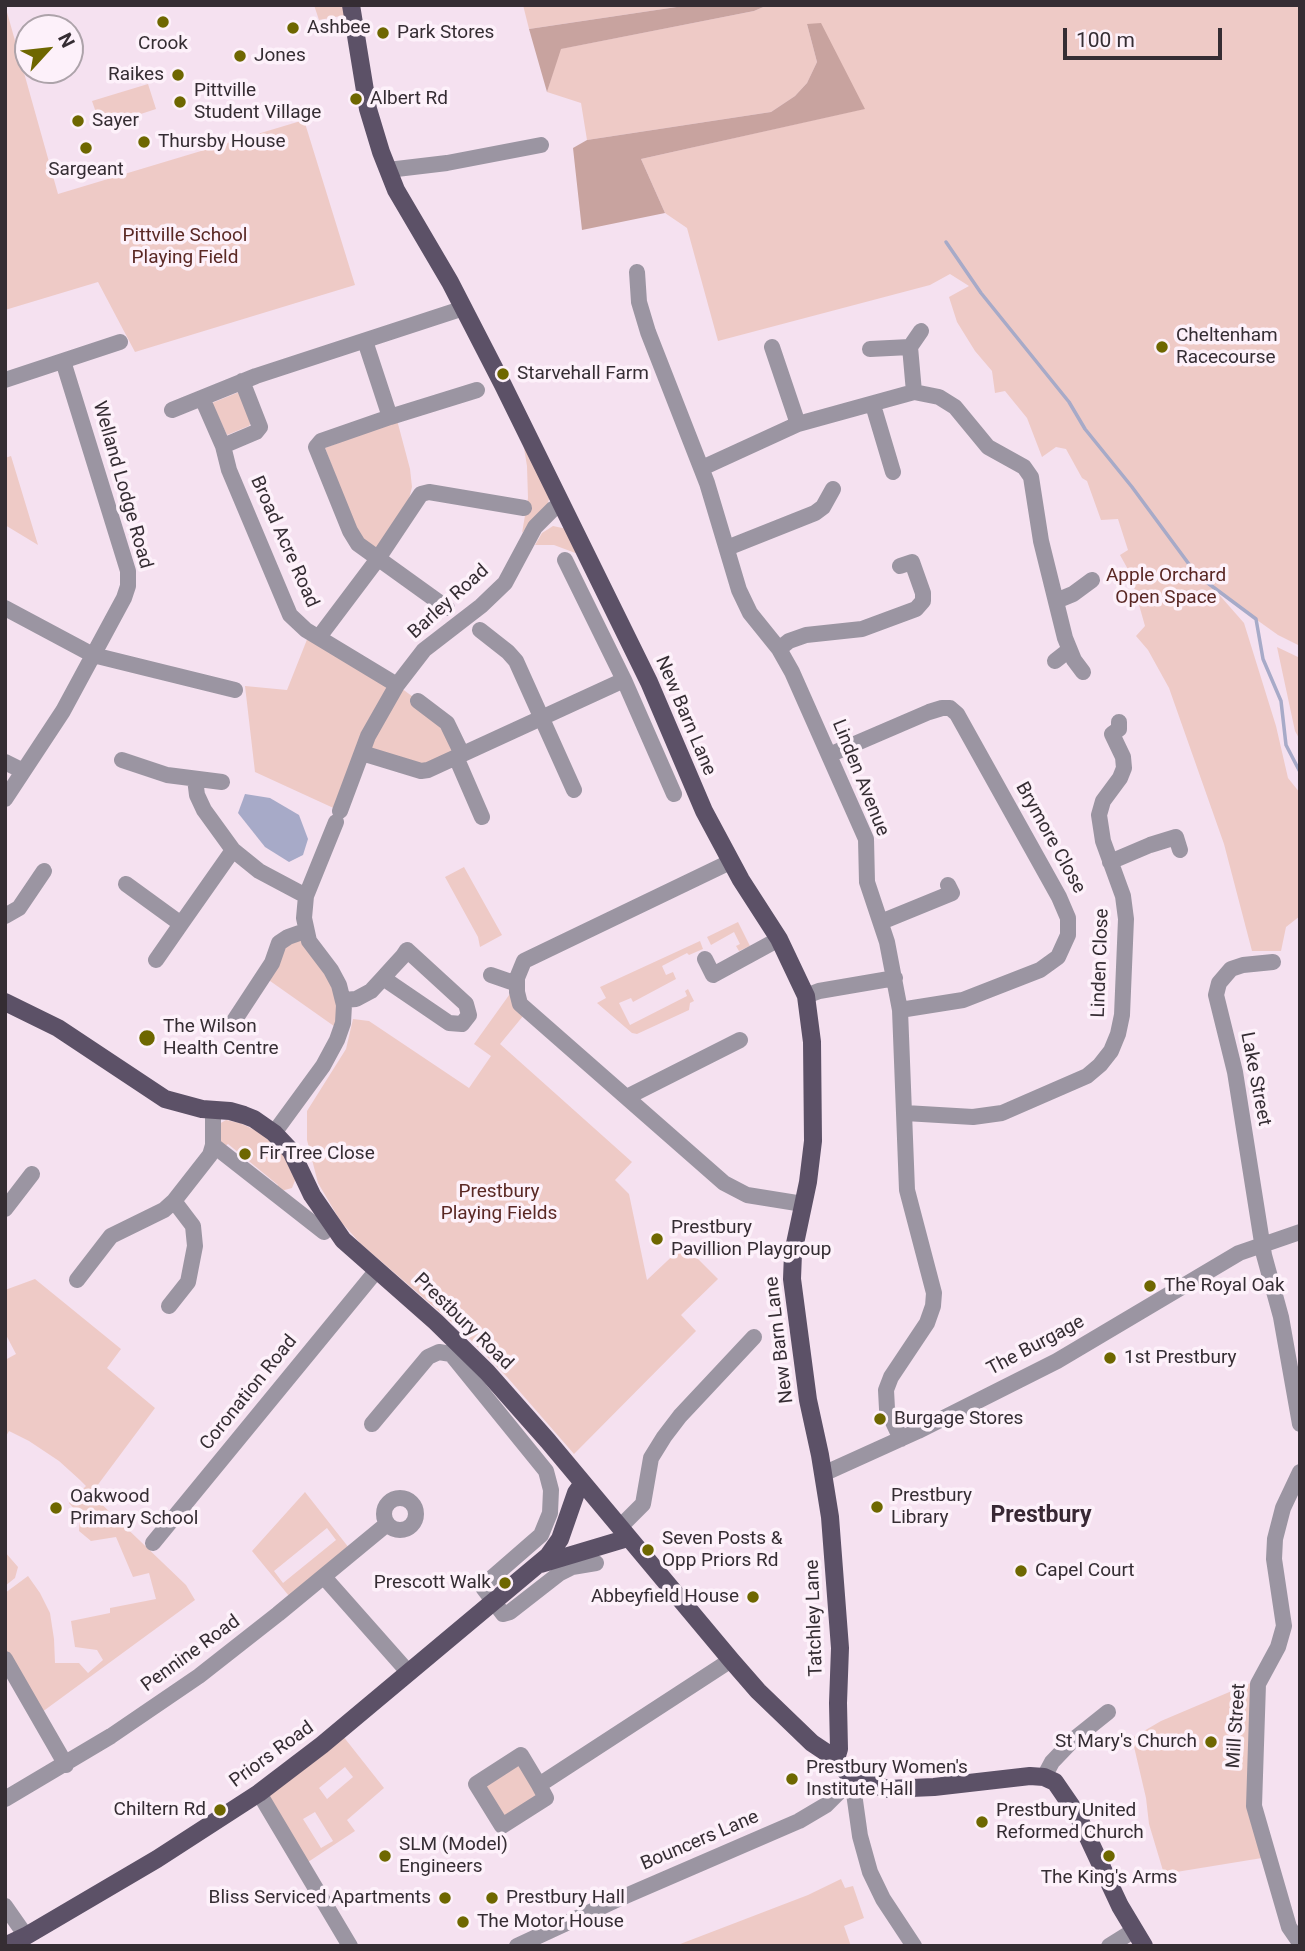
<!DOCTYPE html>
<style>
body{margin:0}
#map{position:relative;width:1305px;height:1951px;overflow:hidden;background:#f5e1f0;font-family:Roboto,sans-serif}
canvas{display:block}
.frame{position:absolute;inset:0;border:7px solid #352d33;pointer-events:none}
.north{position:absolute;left:14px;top:14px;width:70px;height:70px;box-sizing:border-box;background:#fdf1fa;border:2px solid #ada3aa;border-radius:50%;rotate:63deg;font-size:19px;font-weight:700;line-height:28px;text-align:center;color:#352d33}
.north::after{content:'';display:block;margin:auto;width:24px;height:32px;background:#6e6700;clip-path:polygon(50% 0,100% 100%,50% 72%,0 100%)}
.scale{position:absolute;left:1063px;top:28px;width:159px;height:32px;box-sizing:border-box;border:4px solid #352d33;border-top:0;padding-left:9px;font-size:21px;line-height:24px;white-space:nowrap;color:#352d33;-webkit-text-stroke:5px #fdf1fa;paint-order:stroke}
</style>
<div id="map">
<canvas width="1305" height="1951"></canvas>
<div class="frame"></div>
<div class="north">N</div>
<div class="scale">100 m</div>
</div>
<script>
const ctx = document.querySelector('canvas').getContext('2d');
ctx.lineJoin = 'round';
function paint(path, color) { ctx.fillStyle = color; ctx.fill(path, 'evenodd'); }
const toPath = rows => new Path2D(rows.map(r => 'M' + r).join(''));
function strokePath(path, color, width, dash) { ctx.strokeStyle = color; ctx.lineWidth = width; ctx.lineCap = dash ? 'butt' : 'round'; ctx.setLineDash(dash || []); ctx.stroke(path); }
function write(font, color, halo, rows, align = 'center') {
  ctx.font = font + ' Roboto,sans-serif'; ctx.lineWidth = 7; ctx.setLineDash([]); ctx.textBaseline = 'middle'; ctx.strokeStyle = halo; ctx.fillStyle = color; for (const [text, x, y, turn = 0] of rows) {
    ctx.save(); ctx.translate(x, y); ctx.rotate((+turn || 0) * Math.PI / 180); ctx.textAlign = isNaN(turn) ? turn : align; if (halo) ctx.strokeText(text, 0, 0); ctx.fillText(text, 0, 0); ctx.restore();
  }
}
paint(toPath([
 [5,5,58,194,304,120,355,285,135,352,98,282,5,310],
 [314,5,351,5,352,14,319,20],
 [523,5,690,5,529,29],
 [768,5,1300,5,1300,646,1278,635,1215,590,1244,623,1276,726,1288,778,1300,793,1300,916,1286,927,1281,951,1252,951,1224,844,1169,688,1148,650,1136,636,1145,626,1130,573,1120,555,1128,550,1118,519,1101,520,1087,481,1082,478,1066,449,1056,447,1042,457,1027,418,1005,391,995,393,992,371,975,351,957,322,949,297,969,286,950,274,930,285,718,341,687,228,665,213,641,159,863,109,807,24,817,62,807,83,795,96,771,112,587,140,581,103,547,92,560,49,754,11],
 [148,84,156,109,101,127,92,101],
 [239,392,252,421,249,426,227,435,212,403],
 [397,420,410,469,412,487,409,499,380,548,362,544,325,448],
 [522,436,550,496,547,506,522,533,528,498,527,466],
 [11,456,38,545,5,525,5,458],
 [553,526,567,529,578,554,554,545,535,545,542,533],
 [310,632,397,685,440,717,462,754,428,770,362,753,340,811,255,772,245,686,287,690],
 [1277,647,1300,658,1300,740,1295,731],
 [464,867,502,935,480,947,478,937,445,877],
 [738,922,750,946,739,951,736,946,740,944,734,932,711,945,707,937],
 [305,931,331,970,341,1031,263,976,279,943],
 [700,941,703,949,689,955,687,953,662,966,666,975,673,972,676,979,633,1002,631,998,619,1003,630,1025,687,996,685,991,688,989,694,1001,690,1003,689,1010,637,1034,632,1033,597,1003,606,998,600,987],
 [517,984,528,1010,500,1044,632,1162,615,1180,629,1194,647,1280,684,1245,718,1279,681,1315,696,1331,574,1454,507,1377,462,1331,361,1244,341,1222,318,1183,307,1140,307,1111,346,1049,353,1019,369,1021,469,1088,491,1056,474,1044],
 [226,1120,240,1123,259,1132,281,1151,296,1178,292,1188,281,1191,277,1188,278,1185,228,1144,224,1147,219,1143,219,1124],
 [35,1279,121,1349,107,1368,155,1408,91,1494,186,1585,195,1600,38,1715,5,1659,5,1593,28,1576,40,1593,50,1613,54,1639,55,1663,79,1663,88,1673,103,1660,97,1650,75,1647,71,1621,110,1613,110,1608,156,1599,149,1573,133,1577,116,1537,91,1541,79,1531,80,1516,69,1503,86,1486,80,1480,59,1461,29,1441,9,1431,5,1438,5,1360,16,1354,5,1333,5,1290],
 [305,1492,353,1553,294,1602,252,1551],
 [327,1528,336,1540,283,1583,274,1571],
 [5,1552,18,1567,15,1578,5,1586],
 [1253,1682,1262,1858,1164,1874,1149,1824,1146,1798,1132,1738,1161,1721],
 [339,1731,384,1788,347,1820,355,1831,302,1866,259,1793],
 [345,1767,353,1777,327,1799,319,1788],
 [315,1812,333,1841,321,1848,303,1819],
 [521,1755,546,1798,502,1826,476,1784],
 [841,1879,845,1888,853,1886,864,1918,844,1926,851,1946,675,1946,808,1895]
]), '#eecac6');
paint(toPath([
 [690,5,768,5,754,11,561,49,547,92,529,29],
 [821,23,865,109,641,159,665,213,582,230,573,148,587,140,771,112,795,96,807,83,817,62,807,24]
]), '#c8a39f');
paint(toPath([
 [245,794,270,798,299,815,308,839,303,855,289,862,265,847,238,813]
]), '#a7aac8');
strokePath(toPath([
 [946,242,981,293,1069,402,1085,429,1132,487,1197,575,1256,619,1263,659,1281,701,1286,745,1300,772]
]), '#a7aac8', 3.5);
strokePath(toPath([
 [388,170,447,163,541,145],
 [637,272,639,302,648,332,707,483,739,590,750,613,779,649,792,672,866,839,867,882,887,942,900,1010,907,1190,934,1293,933,1306,927,1323,891,1377,886,1390,887,1409,901,1439],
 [365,341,390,417],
 [772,347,798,424],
 [910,347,921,331],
 [870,349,910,347,914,392],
 [5,380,120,342],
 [202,398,223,446,229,470,290,615,306,630,397,685],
 [873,405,893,472],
 [172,410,256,376,464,308],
 [223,446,256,432,260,427,242,381],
 [702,468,798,424,914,392,939,397,955,407,988,447,1024,467,1031,477,1041,541,1065,638,1074,660,1083,672],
 [727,548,815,513,823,507,833,489],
 [1056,601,1073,594,1092,580],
 [5,608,93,655,235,690],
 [447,608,358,544,350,531,316,447,321,441,390,417,477,390],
 [480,630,508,652,516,661,574,790],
 [319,637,377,560,421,494,429,492,524,508],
 [779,649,789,641,806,635,862,629,916,609,923,601,923,593,912,562,900,566],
 [1055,661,1069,650],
 [624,680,674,794],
 [418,701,447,723,462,754],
 [362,753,421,771,428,770,624,680,565,560],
 [829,755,929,712,942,708,950,708],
 [456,757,482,817],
 [122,760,167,775,222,782],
 [5,762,23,771],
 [195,779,197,795,204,810,233,850,259,871,306,896],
 [5,799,63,711,124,598,128,586,128,571,63,361],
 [340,811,368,736,397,685,424,650,481,606,505,583,535,527,553,509,562,504],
 [730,862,524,961,517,978,517,992,520,1004,724,1183,747,1195,803,1204],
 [1110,862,1150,845,1176,837,1180,850],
 [126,884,181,924,233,850],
 [5,916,19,908,44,871],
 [881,922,952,893,948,885],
 [705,959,713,975,779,939],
 [156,960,181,924],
 [1273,962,1243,965,1231,969,1219,983,1216,995,1235,1072,1264,1255,1281,1317,1300,1424],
 [491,975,517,984],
 [806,996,819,991,895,978],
 [343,1000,356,999,371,991,383,978,391,969,403,956,407,950,466,1004,469,1015,462,1024,449,1023,383,978],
 [900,1010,963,1000,1040,970,1058,957,1068,935,1068,918,1059,897,957,714,950,708],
 [232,1024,272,963,279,943,288,937,305,931],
 [627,1097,740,1040],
 [905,1113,973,1117,1002,1113,1087,1076,1100,1065,1111,1051,1118,1034,1122,1015,1126,919,1123,896,1103,841,1099,815,1103,801,1120,778,1124,768,1123,757,1112,734,1119,729,1119,722],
 [274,1133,323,1066,337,1040,343,1023,344,1005,339,985,331,970,309,941,304,918,306,896,336,822],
 [213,1145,324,1232],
 [5,1209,32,1174],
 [77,1280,111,1236,164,1210,174,1201,210,1155,213,1145,213,1110],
 [169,1306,188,1282,195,1246,193,1226,174,1201],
 [372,1424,428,1357,439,1352,451,1354,546,1471,551,1490,550,1513,541,1535,487,1582,484,1589,503,1614,510,1612,560,1573,572,1567,596,1563],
 [1300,1472,1283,1508,1275,1539,1274,1559,1284,1626,1278,1647,1258,1684,1254,1806,1289,1927,1300,1943],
 [823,1474,918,1431,1057,1361,1239,1253,1300,1232],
 '384 1514a16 16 0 1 1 32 0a16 16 0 1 1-32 0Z',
 [620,1527,643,1504,651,1458,664,1437,680,1416,754,1337],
 [153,1543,377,1270],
 [324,1577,409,1673],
 [5,1659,66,1765],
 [1044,1777,1052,1762,1073,1740,1108,1712],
 [852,1779,860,1836,870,1872,883,1899,914,1946],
 [539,1785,546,1798,502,1826,476,1784,521,1755,539,1785,731,1660],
 [259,1793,350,1946],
 [5,1799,111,1736,199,1676,278,1614,387,1524],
 [5,1906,26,1936],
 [517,1946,614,1901,799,1821,826,1805,852,1779],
 [1109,1946,1133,1931]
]), '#9b95a2', 16);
strokePath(toPath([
 [351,5,368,109,381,152,396,190,450,282,503,385,649,682,704,811,741,880,779,939,806,996,812,1042,813,1141,808,1182,793,1253,792,1279,808,1400,820,1455,830,1517,840,1648,838,1703,839,1749,836,1759],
 [5,1002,58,1028,165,1099,202,1109,230,1111,244,1115,254,1119,274,1133,291,1151,312,1195,343,1240,436,1322,487,1372,548,1441,731,1660,758,1691,812,1743,836,1759,852,1779,888,1789,934,1787,1030,1776,1044,1777,1055,1782,1077,1814,1120,1906,1144,1946],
 [541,1564,628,1538],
 [5,1946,26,1936,157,1859,259,1793,322,1745,548,1556,560,1539,576,1493,583,1483]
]), '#5c5167', 18);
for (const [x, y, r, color] of [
 [163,22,7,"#6e6700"],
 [293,28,7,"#6e6700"],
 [383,33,7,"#6e6700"],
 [240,56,7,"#6e6700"],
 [178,75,7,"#6e6700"],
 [356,99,7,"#6e6700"],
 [180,102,7,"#6e6700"],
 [78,121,7,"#6e6700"],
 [144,142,7,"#6e6700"],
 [86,148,7,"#6e6700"],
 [1162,347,7,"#6e6700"],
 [503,374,7,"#6e6700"],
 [147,1038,9,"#6e6700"],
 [245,1154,7,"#6e6700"],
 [657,1239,7,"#6e6700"],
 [1150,1286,7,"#6e6700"],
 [1110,1358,7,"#6e6700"],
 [880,1419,7,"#6e6700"],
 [877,1507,7,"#6e6700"],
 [56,1508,7,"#6e6700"],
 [648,1550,7,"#6e6700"],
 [1021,1571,7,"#6e6700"],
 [505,1583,7,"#6e6700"],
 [753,1597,7,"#6e6700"],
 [1211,1742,7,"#6e6700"],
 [792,1779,7,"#6e6700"],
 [220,1810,7,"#6e6700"],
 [982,1822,7,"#6e6700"],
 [385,1856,7,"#6e6700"],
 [1109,1856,7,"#6e6700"],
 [445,1898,7,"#6e6700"],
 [492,1898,7,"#6e6700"],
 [463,1922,7,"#6e6700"]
]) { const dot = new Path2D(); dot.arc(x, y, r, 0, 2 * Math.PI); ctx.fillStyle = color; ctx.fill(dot); strokePath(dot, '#fdf1fa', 2.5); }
write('19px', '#352d33', '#fdf1fa', [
 ["Ashbee",307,28],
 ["Park Stores",397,33],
 ["Crook",163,44,"center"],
 ["Jones",254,56],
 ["Raikes",164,75,"right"],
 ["Pittville",194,91],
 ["Student Village",194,113],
 ["Albert Rd",370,99],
 ["Sayer",92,121],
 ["Thursby House",158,142],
 ["Sargeant",86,170,"center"],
 ["Cheltenham",1176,336],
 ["Racecourse",1176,358],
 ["Starvehall Farm",517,374],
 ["The Wilson",163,1027],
 ["Health Centre",163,1049],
 ["Fir Tree Close",259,1154],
 ["Prestbury",671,1228],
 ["Pavillion Playgroup",671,1250],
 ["The Royal Oak",1164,1286],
 ["1st Prestbury",1124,1358],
 ["Burgage Stores",894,1419],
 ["Prestbury",891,1496],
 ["Library",891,1518],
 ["Oakwood",70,1497],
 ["Primary School",70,1519],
 ["Seven Posts &",662,1539],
 ["Opp Priors Rd",662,1561],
 ["Capel Court",1035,1571],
 ["Prescott Walk",491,1583,"right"],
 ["Abbeyfield House",739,1597,"right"],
 ["St Mary's Church",1197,1742,"right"],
 ["Prestbury Women's",806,1768],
 ["Institute Hall",806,1790],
 ["Chiltern Rd",206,1810,"right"],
 ["Prestbury United",996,1811],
 ["Reformed Church",996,1833],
 ["SLM (Model)",399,1845],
 ["Engineers",399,1867],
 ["The King's Arms",1109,1878,"center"],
 ["Bliss Serviced Apartments",431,1898,"right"],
 ["Prestbury Hall",506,1898],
 ["The Motor House",477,1922]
], 'left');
write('19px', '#5a2824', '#fdf1fa', [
 ["Pittville School",185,236],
 ["Playing Field",185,258],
 ["Apple Orchard",1166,576],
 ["Open Space",1166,598],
 ["Prestbury",499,1192],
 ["Playing Fields",499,1214]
]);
write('19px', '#352d33', '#fdf1fa', [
 ["Welland Lodge Road",122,485,74],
 ["Broad Acre Road",284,542,66],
 ["Barley Road",449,602,-42],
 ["New Barn Lane",685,716,67],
 ["Linden Avenue",860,778,68],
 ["Brymore Close",1050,838,61],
 ["Linden Close",1101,963,-88],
 ["Lake Street",1255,1079,79],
 ["Prestbury Road",463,1322,44],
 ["New Barn Lane",780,1340,-97],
 ["The Burgage",1036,1346,-28],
 ["Coronation Road",249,1393,-51],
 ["Tatchley Lane",815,1618,-92],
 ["Pennine Road",191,1654,-36],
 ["Mill Street",1237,1726,-86],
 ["Priors Road",272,1755,-36],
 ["Bouncers Lane",700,1841,-23]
]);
write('bold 23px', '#382834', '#fdf1fa', [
 ["Prestbury",1041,1516]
]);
</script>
